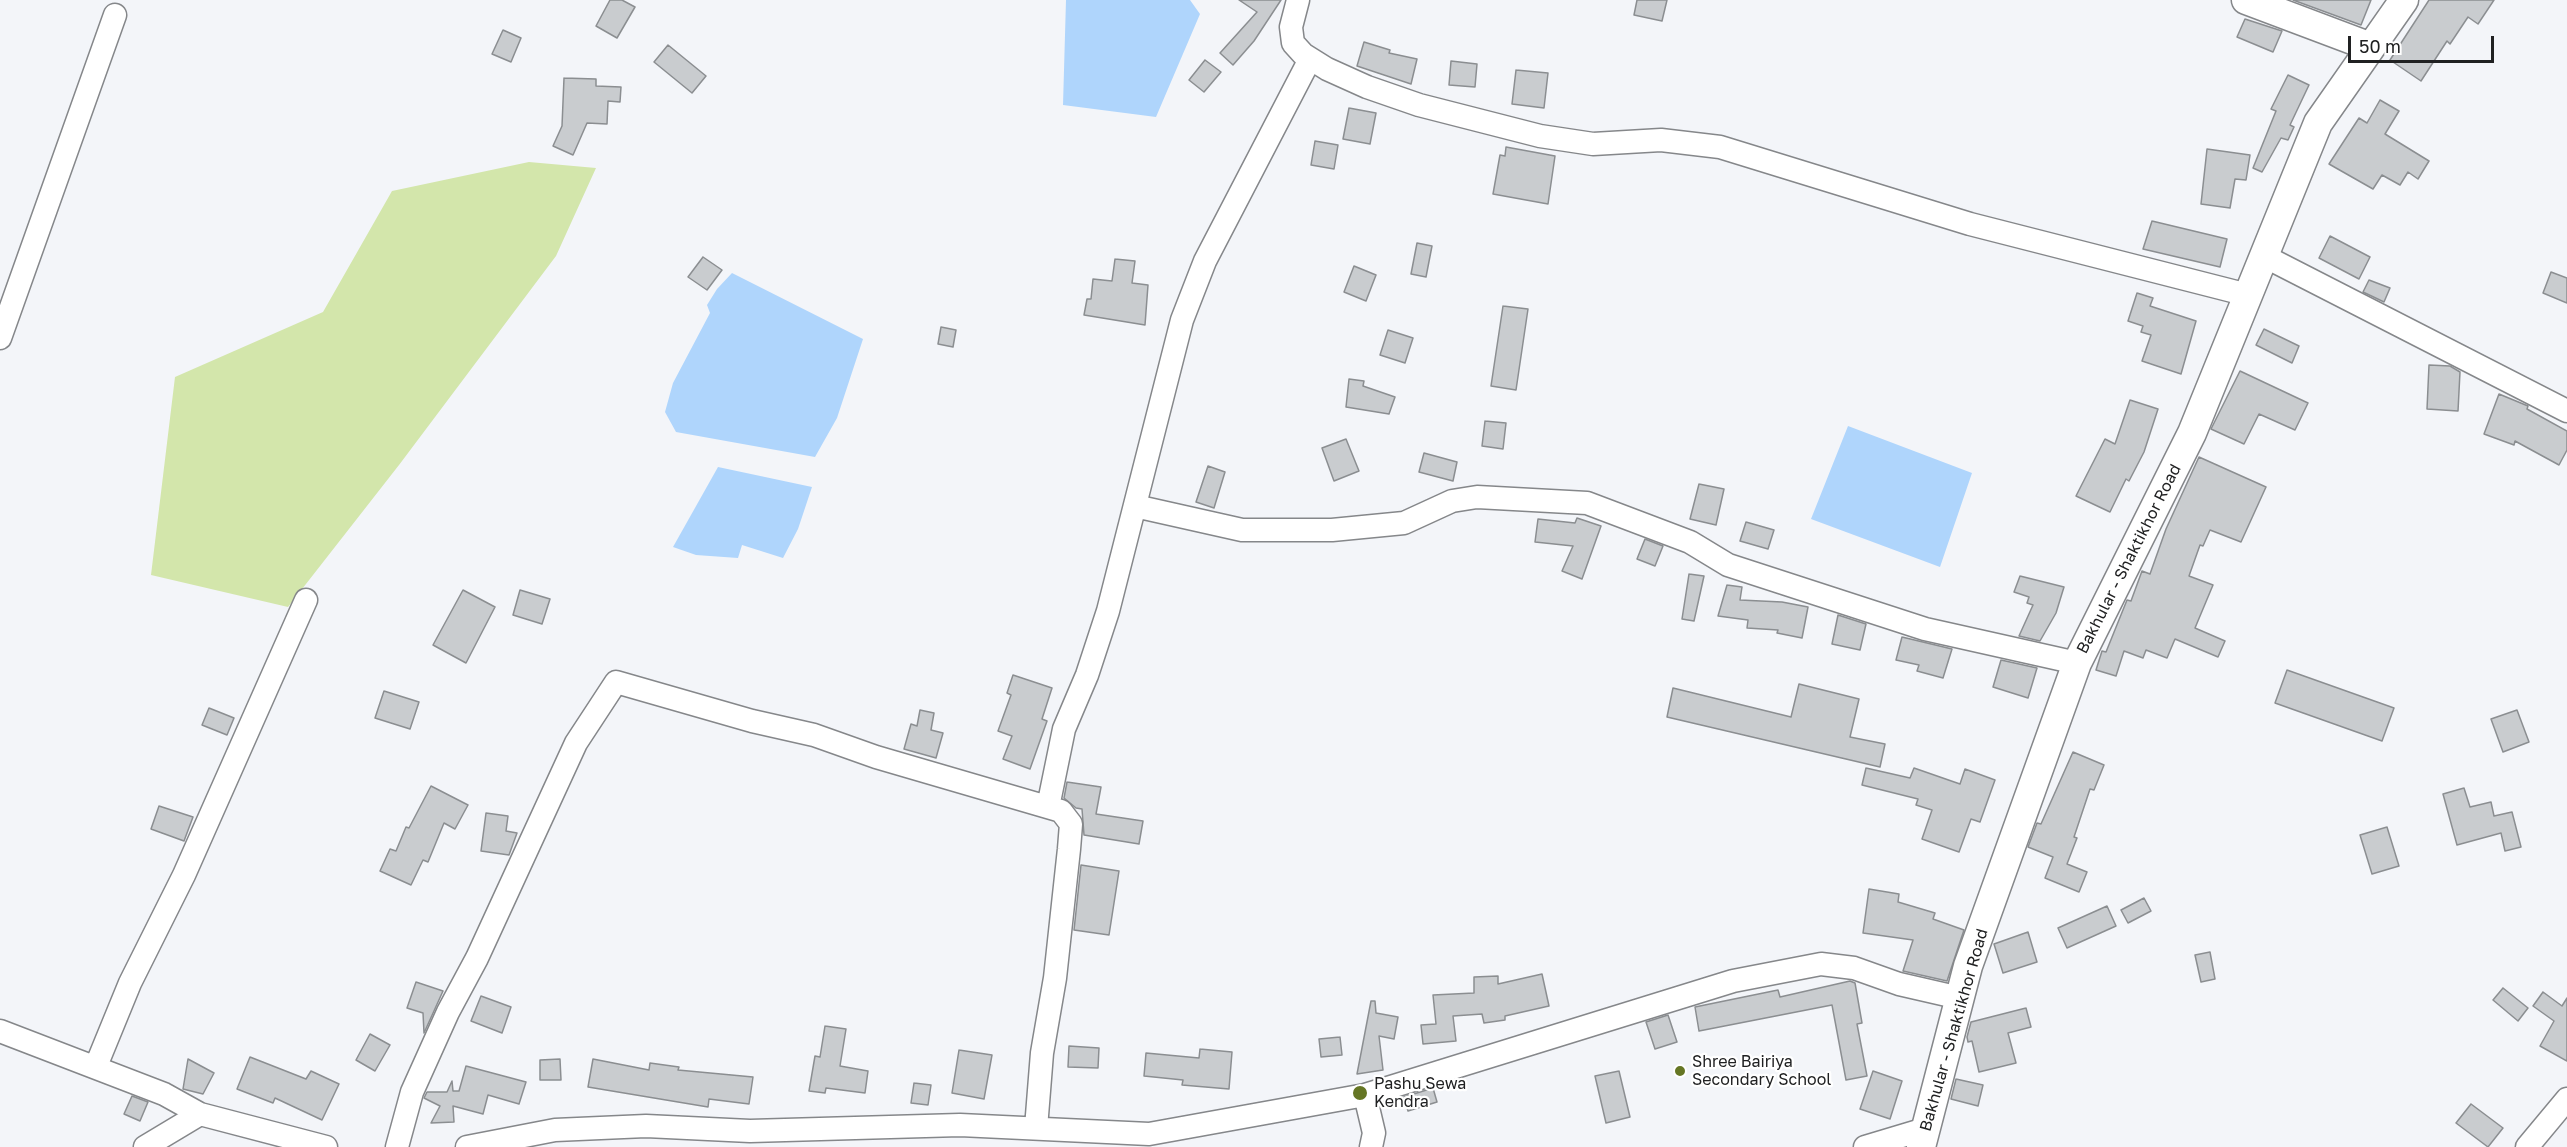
<!DOCTYPE html>
<style>
body{margin:0}
#map{position:relative;width:2567px;height:1147px;overflow:hidden;background:#f3f5f9;font-family:"Golos Text",sans-serif}
canvas{display:block}
.scale{position:absolute;left:2348px;top:36px;width:146px;height:27px;box-sizing:border-box;border:3px solid #202122;border-top:0;padding-left:8px;font-size:18px;line-height:21px;white-space:nowrap;color:#202122;-webkit-text-stroke:4px #fff;paint-order:stroke}
</style>
<div id="map">
<canvas width="2567" height="1147"></canvas>
<div class="scale">50 m</div>
</div>
<script>
const ctx = document.querySelector('canvas').getContext('2d');
ctx.lineJoin = 'round';
function paint(path, color) { ctx.fillStyle = color; ctx.fill(path, 'evenodd'); }
const toPath = rows => new Path2D(rows.map(r => 'M' + r).join(''));
function strokePath(path, color, width, dash) { ctx.strokeStyle = color; ctx.lineWidth = width; ctx.lineCap = dash ? 'butt' : 'round'; ctx.setLineDash(dash || []); ctx.stroke(path); }
function write(font, color, halo, rows, align = 'center') {
  ctx.font = font + ' "Golos Text",sans-serif'; ctx.lineWidth = 4.5; ctx.setLineDash([]); ctx.textBaseline = 'middle'; ctx.strokeStyle = halo; ctx.fillStyle = color; for (const [text, x, y, turn = 0] of rows) {
    ctx.save(); ctx.translate(x, y); ctx.rotate((+turn || 0) * Math.PI / 180); ctx.textAlign = isNaN(turn) ? turn : align; if (halo) ctx.strokeText(text, 0, 0); ctx.fillText(text, 0, 0); ctx.restore();
  }
}
paint(toPath([
 [529,162,596,168,556,256,399,465,288,607,151,575,175,377,323,312,392,191]
]), '#d3e6ab');
paint(toPath([
 [1066,0,1190,0,1200,14,1156,117,1063,105],
 [732,273,863,339,837,418,815,457,676,432,665,412,673,383,710,313,707,305,717,289],
 [1848,426,1972,473,1940,567,1811,519],
 [718,467,812,487,798,529,783,558,742,545,738,558,696,555,673,547]
]), '#afd5fc');
const building = toPath([
 [610,0,622,0,635,7,617,38,596,26,610,0],
 [1239,0,1281,0,1254,41,1233,65,1220,53,1257,12,1239,0],
 [1637,0,1667,0,1662,21,1634,15,1637,0],
 [2293,0,2371,0,2361,25,2293,0],
 [2429,0,2494,0,2478,24,2468,17,2450,44,2447,41,2421,81,2390,60,2429,0],
 [2245,19,2282,31,2273,52,2237,37,2245,19],
 [503,30,521,38,511,62,492,54,503,30],
 [1364,42,1390,50,1389,53,1417,59,1411,84,1357,66,1364,42],
 [668,45,706,76,692,93,654,62,668,45],
 [1205,60,1221,72,1204,92,1189,80,1205,60],
 [1451,61,1477,64,1475,87,1449,85,1451,61],
 [1516,70,1548,73,1544,108,1512,104,1516,70],
 [2288,75,2309,85,2290,125,2294,127,2288,140,2281,138,2262,172,2253,168,2276,111,2271,109,2288,75],
 [564,78,596,79,596,86,621,87,620,102,608,101,607,124,587,123,573,155,553,146,562,126,564,78],
 [2380,100,2399,111,2385,134,2429,161,2418,179,2408,172,2400,185,2382,175,2373,189,2329,164,2359,118,2367,123,2380,100],
 [1349,108,1376,113,1370,144,1343,139,1349,108],
 [1315,141,1338,145,1334,169,1311,165,1315,141],
 [1506,147,1555,156,1548,204,1493,194,1500,155,1505,156,1506,147],
 [2207,149,2250,155,2246,180,2235,179,2230,208,2201,204,2207,149],
 [2152,221,2227,239,2220,267,2143,249,2152,221],
 [2330,236,2370,257,2359,279,2319,258,2330,236],
 [1417,243,1432,246,1426,277,1411,274,1417,243],
 [703,257,722,270,707,290,688,277,703,257],
 [1115,259,1135,261,1132,283,1148,285,1145,325,1084,315,1087,299,1091,299,1093,279,1112,281,1115,259],
 [1354,266,1376,275,1366,301,1344,292,1354,266],
 [2551,272,2567,278,2567,303,2543,293,2551,272],
 [2369,280,2390,288,2384,302,2363,292,2369,280],
 [2137,293,2153,298,2150,306,2196,321,2181,374,2142,361,2151,335,2141,332,2143,326,2128,321,2137,293],
 [1503,306,1528,309,1516,390,1491,386,1503,306],
 [941,327,956,330,953,347,938,344,941,327],
 [2264,329,2299,346,2292,363,2256,345,2264,329],
 [1388,330,1413,338,1405,363,1380,355,1388,330],
 [2429,365,2450,366,2460,372,2458,411,2427,409,2429,365],
 [2240,371,2308,403,2295,430,2259,414,2244,444,2211,429,2240,371],
 [1349,379,1364,381,1363,386,1395,397,1389,414,1346,407,1349,379],
 [2499,394,2528,406,2527,409,2567,431,2567,450,2559,465,2515,441,2514,445,2484,434,2499,394],
 [2130,400,2158,409,2144,452,2129,481,2126,479,2110,512,2076,496,2105,439,2115,444,2130,400],
 [1485,421,1506,423,1503,449,1482,446,1485,421],
 [1346,439,1359,471,1334,481,1322,448,1346,439],
 [1424,453,1457,462,1453,481,1419,472,1424,453],
 [2199,457,2266,487,2241,542,2210,530,2203,546,2200,545,2189,576,2213,585,2195,628,2225,641,2218,657,2175,639,2167,658,2146,650,2143,658,2124,651,2116,676,2096,670,2102,651,2106,652,2127,600,2131,601,2142,571,2150,574,2166,529,2199,457],
 [1208,466,1225,472,1214,508,1196,502,1208,466],
 [1699,484,1724,489,1716,525,1690,519,1699,484],
 [1577,518,1601,526,1582,579,1562,571,1573,546,1535,542,1538,519,1575,523,1577,518],
 [1746,522,1774,530,1768,549,1740,541,1746,522],
 [1645,539,1663,546,1655,566,1637,559,1645,539],
 [1689,574,1704,576,1694,621,1682,619,1689,574],
 [2020,576,2064,587,2056,613,2040,641,2019,636,2033,605,2027,603,2029,597,2014,592,2020,576],
 [1727,585,1742,587,1740,600,1782,602,1808,607,1802,638,1777,633,1778,630,1747,628,1748,620,1718,616,1727,585],
 [463,590,495,607,466,663,433,645,463,590],
 [520,590,550,599,542,624,513,615,520,590],
 [1838,615,1866,624,1860,650,1832,644,1838,615],
 [1902,637,1952,649,1943,678,1917,671,1919,665,1896,660,1902,637],
 [2001,660,2037,668,2028,698,1993,687,2001,660],
 [2287,670,2394,708,2382,741,2275,703,2287,670],
 [1013,675,1052,688,1042,719,1047,721,1030,769,1003,759,1012,736,998,731,1011,695,1007,693,1013,675],
 [1799,684,1859,699,1850,737,1885,744,1880,767,1667,717,1673,688,1791,717,1799,684],
 [384,691,419,702,410,729,375,718,384,691],
 [209,708,234,718,227,735,202,725,209,708],
 [920,710,934,713,931,730,943,733,936,758,904,749,911,724,917,726,920,710],
 [2517,710,2529,742,2503,752,2491,719,2517,710],
 [2073,752,2104,765,2094,790,2090,789,2074,837,2077,838,2067,864,2087,872,2079,892,2045,878,2053,857,2028,847,2037,823,2041,824,2073,752],
 [1866,768,1910,778,1914,768,1960,784,1965,769,1995,780,1980,822,1971,819,1959,852,1922,839,1932,810,1916,805,1918,799,1862,785,1866,768],
 [1067,782,1101,787,1096,814,1143,821,1139,844,1084,835,1082,809,1076,808,1064,798,1067,782],
 [431,786,468,805,455,829,444,823,428,862,423,860,411,885,380,871,390,849,396,851,406,827,409,828,431,786],
 [2464,788,2470,807,2491,802,2494,816,2512,812,2521,847,2505,851,2501,833,2457,845,2443,794,2464,788],
 [159,806,193,817,184,841,151,829,159,806],
 [486,813,508,816,506,831,517,833,509,855,481,851,486,813],
 [2387,827,2399,866,2372,874,2360,835,2387,827],
 [1081,865,1119,871,1109,935,1074,930,1081,865],
 [1869,889,1899,894,1898,902,1935,913,1933,919,1964,930,1947,981,1903,971,1913,940,1863,933,1869,889],
 [2144,898,2151,911,2128,923,2121,910,2144,898],
 [2107,906,2116,926,2067,948,2058,928,2107,906],
 [2028,932,2037,962,2003,973,1994,944,2028,932],
 [2210,952,2215,979,2201,982,2195,955,2210,952],
 [1542,974,1549,1006,1505,1016,1505,1020,1484,1023,1482,1014,1453,1016,1456,1041,1423,1044,1421,1025,1436,1024,1433,995,1474,993,1474,977,1498,976,1498,984,1542,974],
 [1850,981,1855,983,1862,1023,1857,1024,1867,1076,1846,1080,1832,1005,1699,1031,1695,1007,1778,990,1780,997,1850,981],
 [416,982,443,991,424,1033,423,1013,407,1008,416,982],
 [2503,988,2528,1008,2518,1021,2493,1000,2503,988],
 [2543,992,2562,1006,2567,998,2567,1061,2540,1046,2554,1021,2533,1006,2543,992],
 [481,996,511,1007,502,1033,471,1021,481,996],
 [1371,1001,1375,1001,1376,1013,1398,1017,1394,1039,1379,1036,1383,1070,1357,1074,1371,1001],
 [2026,1008,2031,1027,2008,1033,2016,1063,1979,1072,1972,1041,1968,1042,1967,1037,1971,1022,2026,1008],
 [1668,1015,1677,1042,1655,1049,1646,1022,1668,1015],
 [825,1026,846,1029,840,1066,868,1071,865,1093,826,1088,825,1093,809,1091,815,1056,820,1057,825,1026],
 [370,1034,390,1045,375,1071,356,1060,370,1034],
 [1340,1037,1342,1055,1321,1057,1319,1039,1340,1037],
 [1069,1046,1099,1048,1098,1068,1068,1067,1069,1046],
 [1200,1049,1232,1052,1229,1089,1182,1085,1183,1080,1144,1076,1146,1053,1199,1058,1200,1049],
 [959,1050,992,1055,984,1099,952,1093,959,1050],
 [250,1057,306,1079,311,1071,339,1084,322,1120,275,1098,273,1103,237,1089,250,1057],
 [188,1059,214,1073,203,1094,183,1089,188,1059],
 [560,1059,561,1080,540,1080,540,1060,560,1059],
 [593,1059,649,1070,650,1063,679,1067,678,1070,753,1077,749,1104,709,1099,708,1107,588,1087,593,1059],
 [466,1066,526,1082,519,1104,488,1095,483,1114,453,1106,454,1122,431,1123,440,1106,424,1098,427,1092,447,1092,452,1081,453,1091,459,1091,466,1066],
 [1619,1071,1630,1117,1606,1123,1595,1076,1619,1071],
 [1873,1071,1902,1081,1890,1119,1860,1109,1873,1071],
 [1956,1079,1983,1085,1978,1106,1951,1099,1956,1079],
 [914,1083,931,1085,928,1105,911,1103,914,1083],
 [1433,1088,1437,1102,1408,1111,1404,1097,1433,1088],
 [132,1096,148,1102,140,1121,124,1114,132,1096],
 [2471,1104,2503,1128,2488,1147,2456,1123,2471,1104]
]);
paint(building, '#c9cccf');
strokePath(building, '#8b8e91', 1.5);
const minor = toPath([
 [1298,0,1291,27,1293,43,1303,54,1327,69,1367,87,1419,105,1540,136,1593,144,1661,140,1720,147,1970,224,2248,295],
 [2264,256,2567,411],
 [0,338,115,15],
 [1135,506,1242,530,1332,530,1404,523,1452,501,1477,497,1587,503,1690,542,1728,565,1925,629,2077,663],
 [1048,807,1064,729,1087,675,1108,611,1182,320,1205,261,1310,59],
 [0,1031,164,1094,200,1114],
 [96,1066,130,983,184,875,306,600],
 [1365,1095,1374,1133,1371,1147],
 [145,1147,200,1114,326,1147],
 [397,1147,412,1092,448,1012,477,958,576,743,616,682,752,721,814,735,876,757,1061,811,1071,824,1069,849,1055,978,1042,1053,1036,1128],
 [467,1147,555,1130,646,1126,750,1131,960,1125,1149,1134,1365,1095,1733,981,1821,964,1854,968,1899,984,1960,998],
 [1865,1147,1925,1129],
 [2527,1147,2567,1099]
]);
const tertiary = toPath([
 [2246,0,2371,47],
 [1921,1147,1968,966,2077,663,2192,433,2318,123,2404,0]
]);
strokePath(minor, '#85878a', 25);
strokePath(tertiary, '#85878a', 31);
strokePath(minor, '#fff', 22);
strokePath(tertiary, '#fff', 28);
for (const [x, y, r, color] of [
 [1680,1071,6,"#657624"],
 [1360,1093,8,"#657624"]
]) { const dot = new Path2D(); dot.arc(x, y, r, 0, 2 * Math.PI); ctx.fillStyle = color; ctx.fill(dot); strokePath(dot, '#fff', 2); }
write('16px', '#202122', '#fff', [
 ["Bakhular - Shaktikhor Road",2129,559,-63],
 ["Bakhular - Shaktikhor Road",1954,1030,-74]
]);
write('16px', '#202122', '#fff', [
 ["Shree Bairiya",1692,1062],
 ["Secondary School",1692,1080],
 ["Pashu Sewa",1374,1084],
 ["Kendra",1374,1102]
], 'left');
</script>
